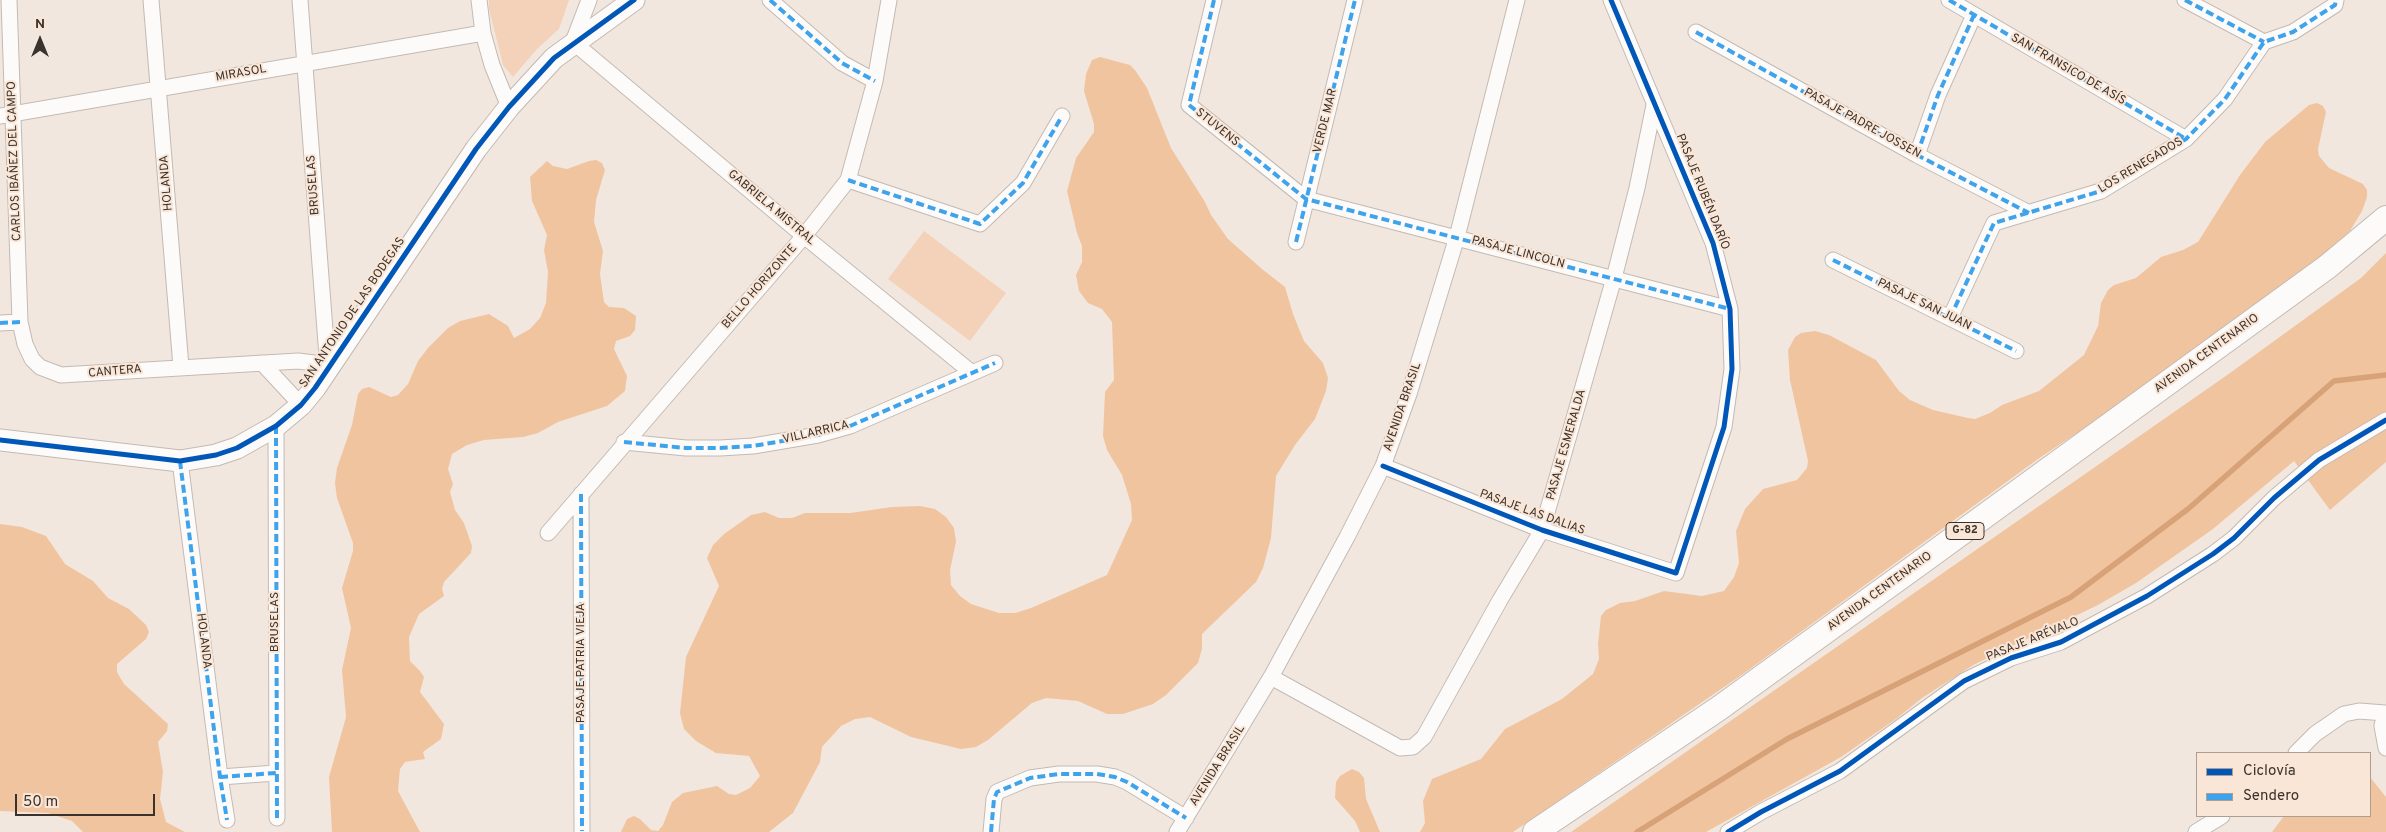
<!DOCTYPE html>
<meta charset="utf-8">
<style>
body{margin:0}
#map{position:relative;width:2386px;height:832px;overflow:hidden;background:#f2e7de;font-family:Overpass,sans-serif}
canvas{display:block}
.legend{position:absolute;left:2196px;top:752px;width:175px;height:65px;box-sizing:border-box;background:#fae6d6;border:1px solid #ad9e92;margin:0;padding:6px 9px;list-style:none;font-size:15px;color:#3a322c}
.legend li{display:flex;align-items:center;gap:10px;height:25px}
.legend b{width:25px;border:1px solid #ad9e92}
.north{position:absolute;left:15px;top:15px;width:50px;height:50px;-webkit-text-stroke:4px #fae6d6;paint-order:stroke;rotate:0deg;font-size:14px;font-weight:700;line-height:20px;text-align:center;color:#3a322c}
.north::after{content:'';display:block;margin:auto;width:18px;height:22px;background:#3a322c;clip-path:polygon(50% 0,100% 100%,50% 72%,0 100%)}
.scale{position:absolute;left:15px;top:794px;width:140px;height:22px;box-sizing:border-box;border:2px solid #3a322c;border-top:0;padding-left:6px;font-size:15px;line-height:18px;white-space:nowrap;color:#3a322c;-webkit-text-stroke:4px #fae6d6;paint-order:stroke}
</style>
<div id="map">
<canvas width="2386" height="832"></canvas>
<ul class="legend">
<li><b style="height:6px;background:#0057b8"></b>Ciclovía</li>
<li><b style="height:6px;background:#3fa3eb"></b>Sendero</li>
</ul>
<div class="north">N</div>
<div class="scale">50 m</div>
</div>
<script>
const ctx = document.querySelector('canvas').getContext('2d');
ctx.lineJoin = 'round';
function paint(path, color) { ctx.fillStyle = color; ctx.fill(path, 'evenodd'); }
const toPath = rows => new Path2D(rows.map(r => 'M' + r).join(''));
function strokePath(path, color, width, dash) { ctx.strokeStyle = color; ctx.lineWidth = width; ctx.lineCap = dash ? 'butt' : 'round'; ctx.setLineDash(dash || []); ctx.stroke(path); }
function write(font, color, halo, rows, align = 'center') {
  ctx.font = font + ' Overpass,sans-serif'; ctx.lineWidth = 4; ctx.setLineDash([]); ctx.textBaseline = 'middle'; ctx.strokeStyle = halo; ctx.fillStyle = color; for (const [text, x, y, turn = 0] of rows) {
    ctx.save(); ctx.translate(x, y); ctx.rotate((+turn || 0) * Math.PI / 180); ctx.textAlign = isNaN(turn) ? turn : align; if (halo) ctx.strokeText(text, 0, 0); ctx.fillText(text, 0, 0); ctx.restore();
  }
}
paint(toPath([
 [489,0,569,0,559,29,537,49,513,77,503,65,489,9],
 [924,231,1006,293,970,341,888,279]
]), '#f4d2b9');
paint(toPath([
 [1100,57,1130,65,1135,70,1147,88,1171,148,1205,202,1211,215,1228,239,1262,269,1285,287,1293,314,1304,341,1323,363,1328,378,1326,391,1315,419,1295,445,1276,476,1271,538,1263,568,1256,582,1202,634,1202,649,1198,663,1166,695,1153,704,1123,714,1107,714,1078,701,1046,698,1032,703,988,740,976,747,961,749,911,737,870,717,855,719,841,726,822,747,820,762,793,813,769,832,621,832,627,819,634,816,640,819,651,830,658,831,663,825,672,802,683,793,717,786,729,794,736,795,750,788,760,776,749,756,716,753,696,741,684,729,680,713,686,657,719,586,707,558,713,545,724,534,751,515,765,512,779,518,792,518,805,513,850,513,892,507,920,506,935,509,946,517,954,528,956,542,950,570,951,585,960,596,971,604,999,613,1015,613,1031,608,1107,575,1132,520,1131,504,1122,475,1107,450,1103,436,1105,392,1114,380,1112,322,1102,309,1088,303,1079,291,1076,275,1082,262,1082,246,1077,233,1067,191,1076,158,1094,132,1094,124,1084,91,1086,74,1092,60],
 [2317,103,2323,106,2326,112,2318,149,2319,156,2329,168,2363,184,2367,190,2367,197,2362,211,2350,231,2313,263,2156,380,2038,459,1743,674,1513,832,1420,832,1425,823,1423,801,1432,779,1481,759,1505,729,1562,699,1593,674,1599,659,1598,644,1601,616,1606,610,1620,603,1635,601,1664,591,1702,596,1724,591,1734,577,1739,563,1736,531,1745,509,1763,489,1797,480,1807,468,1808,461,1790,380,1788,350,1795,337,1801,333,1815,331,1829,335,1876,360,1899,391,1910,400,1933,410,1968,418,1975,419,1990,413,2002,405,2039,391,2084,355,2098,326,2101,303,2108,290,2114,285,2136,278,2161,257,2183,250,2198,242,2240,175,2265,142,2309,105],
 [596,160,602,163,605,170,596,200,594,222,603,251,600,274,604,302,609,307,624,308,636,316,635,330,630,336,616,341,614,349,627,376,625,391,607,406,558,422,538,433,523,437,484,440,467,445,452,454,448,469,453,484,450,492,455,510,464,523,472,546,471,553,444,582,442,589,444,596,419,614,409,637,410,661,420,671,424,677,420,692,444,724,441,739,423,752,425,759,405,762,400,769,398,791,420,832,332,832,329,777,346,717,342,670,351,628,342,588,353,551,353,543,337,498,335,483,337,468,352,425,358,394,362,389,369,387,391,397,398,395,408,384,418,361,428,348,448,328,460,321,489,314,508,326,514,338,530,329,540,318,546,303,548,272,544,250,547,235,532,201,530,177,547,161,553,166,567,169,589,161],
 [2386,253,2386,462,2330,510,2294,461,2213,529,2136,583,2098,605,1975,664,1922,698,1896,719,1841,757,1706,832,1571,832,2230,373,2361,278],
 [0,524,22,527,46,536,65,564,93,581,108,598,129,609,146,625,149,632,146,639,117,664,117,672,124,684,168,724,167,731,158,742,163,772,160,799,166,822,185,832,83,832,72,821,48,813,0,811],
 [1352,769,1359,772,1364,778,1366,799,1380,832,1360,832,1355,821,1335,798,1336,782,1340,776],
 [2370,777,2386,797,2386,832,2272,832,2284,816,2370,816]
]), '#f1c4a0');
strokePath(toPath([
 [1637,832,1787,739,2071,597,2188,509,2334,381,2386,375]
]), '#d7a277', 5.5);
const street = toPath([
 [9,0,20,322,25,344,32,359,40,367,61,375,298,361,314,363,328,370],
 [151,0,181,367],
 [300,0,328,370],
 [479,0,483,33,492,65,509,107],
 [589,0,573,42,804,236,971,372],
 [770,0,842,63,875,81],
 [1214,0,1189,105,1306,199,1730,309],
 [1949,0,2186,139],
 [2185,0,2264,42],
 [1696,32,1917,155,2029,213],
 [0,116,483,33],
 [1917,155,1938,95,1974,15],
 [848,180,980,224,1023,183,1062,116],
 [1296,242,1355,0],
 [1833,260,2016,351],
 [1950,318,1994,223,2101,191,2186,139,2225,99,2264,42,2293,32,2335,5,2336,0],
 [0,323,20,322],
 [262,363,301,405],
 [276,426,277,818],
 [624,442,686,448,720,448,753,446,818,435,850,426,995,363],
 [180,461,220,777,227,820],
 [1383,466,1542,530,1676,573,1724,427,1732,369,1730,309,1713,243,1611,0],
 [581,494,582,831],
 [548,533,804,236,848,180,875,81,889,0],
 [1271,677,1400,748,1413,747,1424,737,1500,600,1542,530,1614,278,1637,188,1654,105],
 [2296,753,2315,734,2344,714,2359,711,2385,713,2382,726,2386,748],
 [220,777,276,773],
 [991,832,994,799,997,792,1030,778,1059,774,1097,774,1115,777,1127,782,1186,818],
 [1177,832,1271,677,1347,537,1383,466,1409,394,1457,237,1517,0],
 [1728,832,1761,812,1840,771,1964,681,2011,658,2061,642,2147,596,2213,554,2234,538,2274,498,2319,460,2386,420],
 [2196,832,2222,816]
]);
const secondary = toPath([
 [0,440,180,461,216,455,237,448,276,426,301,405,315,388,476,149,509,107,554,58,634,0]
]);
const primary = toPath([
 [1535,832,1718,709,1920,563,2327,267,2386,218]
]);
strokePath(street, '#c2bab3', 17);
strokePath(secondary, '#c2bab3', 23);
strokePath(primary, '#c2bab3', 26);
strokePath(street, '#fdfbfa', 15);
strokePath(secondary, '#fdfbfa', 21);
strokePath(primary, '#fdfbfa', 24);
strokePath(toPath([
 [770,0,842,63,875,81],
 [1214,0,1189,105,1306,199,1730,309],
 [1949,0,2186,139],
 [2185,0,2264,42],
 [1696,32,1917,155,2029,213],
 [1917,155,1938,95,1974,15],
 [848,180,980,224,1023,183,1062,116],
 [1296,242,1355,0],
 [1833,260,2016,351],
 [1950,318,1994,223,2101,191,2186,139,2225,99,2264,42,2293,32,2335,5,2336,0],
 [0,323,20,322],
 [276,426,277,818],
 [624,442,686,448,720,448,753,446,818,435,850,426,995,363],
 [180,461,220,777,227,820],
 [581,494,582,831],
 [220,777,276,773],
 [991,832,994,799,997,792,1030,778,1059,774,1097,774,1115,777,1127,782,1186,818]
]), '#3fa3eb', 4, [8, 4]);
strokePath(toPath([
 [0,440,180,461,216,455,237,448,276,426,301,405,315,388,476,149,509,107,554,58,634,0],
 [1383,466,1542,530,1676,573,1724,427,1732,369,1730,309,1713,243,1611,0],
 [1728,832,1761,812,1840,771,1964,681,2011,658,2061,642,2147,596,2213,554,2234,538,2274,498,2319,460,2386,420]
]), '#0057b8', 5);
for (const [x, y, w] of [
 [1965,531,38]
]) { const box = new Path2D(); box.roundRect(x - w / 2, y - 8.5, w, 17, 4); ctx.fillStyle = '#fae6d6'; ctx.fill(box); strokePath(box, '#3a322c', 1); }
write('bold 11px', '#3a322c', null, [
 ["G-82",1965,531]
]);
write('12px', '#3a322c', '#fae6d6', [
 ["SAN FRANSICO DE ASÍS",2068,70,30],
 ["MIRASOL",241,74,-10],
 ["VERDE MAR",1326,121,-76],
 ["PASAJE PADRE JOSSEN",1862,124,29],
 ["STUVENS",1217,128,39],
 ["CARLOS IBÁÑEZ DEL CAMPO",15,161,-92],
 ["LOS RENEGADOS",2141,166,-31],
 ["HOLANDA",167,183,-95],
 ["BRUSELAS",314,185,-94],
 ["PASAJE RUBÉN DARÍO",1702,192,68],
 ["GABRIELA MISTRAL",771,208,40],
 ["PASAJE LINCOLN",1518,253,15],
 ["BELLO HORIZONTE",760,287,-49],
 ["PASAJE SAN JUAN",1924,305,26],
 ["SAN ANTONIO DE LAS BODEGAS",353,313,-56],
 ["AVENIDA CENTENARIO",2207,354,-36],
 ["CANTERA",115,372,-5],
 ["AVENIDA BRASIL",1403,407,-71],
 ["VILLARRICA",816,433,-13],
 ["PASAJE ESMERALDA",1567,445,-74],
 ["PASAJE LAS DALIAS",1532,513,20],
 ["AVENIDA CENTENARIO",1880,592,-36],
 ["BRUSELAS",276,622,-90],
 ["PASAJE ARÉVALO",2033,640,-22],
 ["HOLANDA",203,641,83],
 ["PASAJE PATRIA VIEJA",582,663,-90],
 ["AVENIDA BRASIL",1218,766,-58]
]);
</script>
